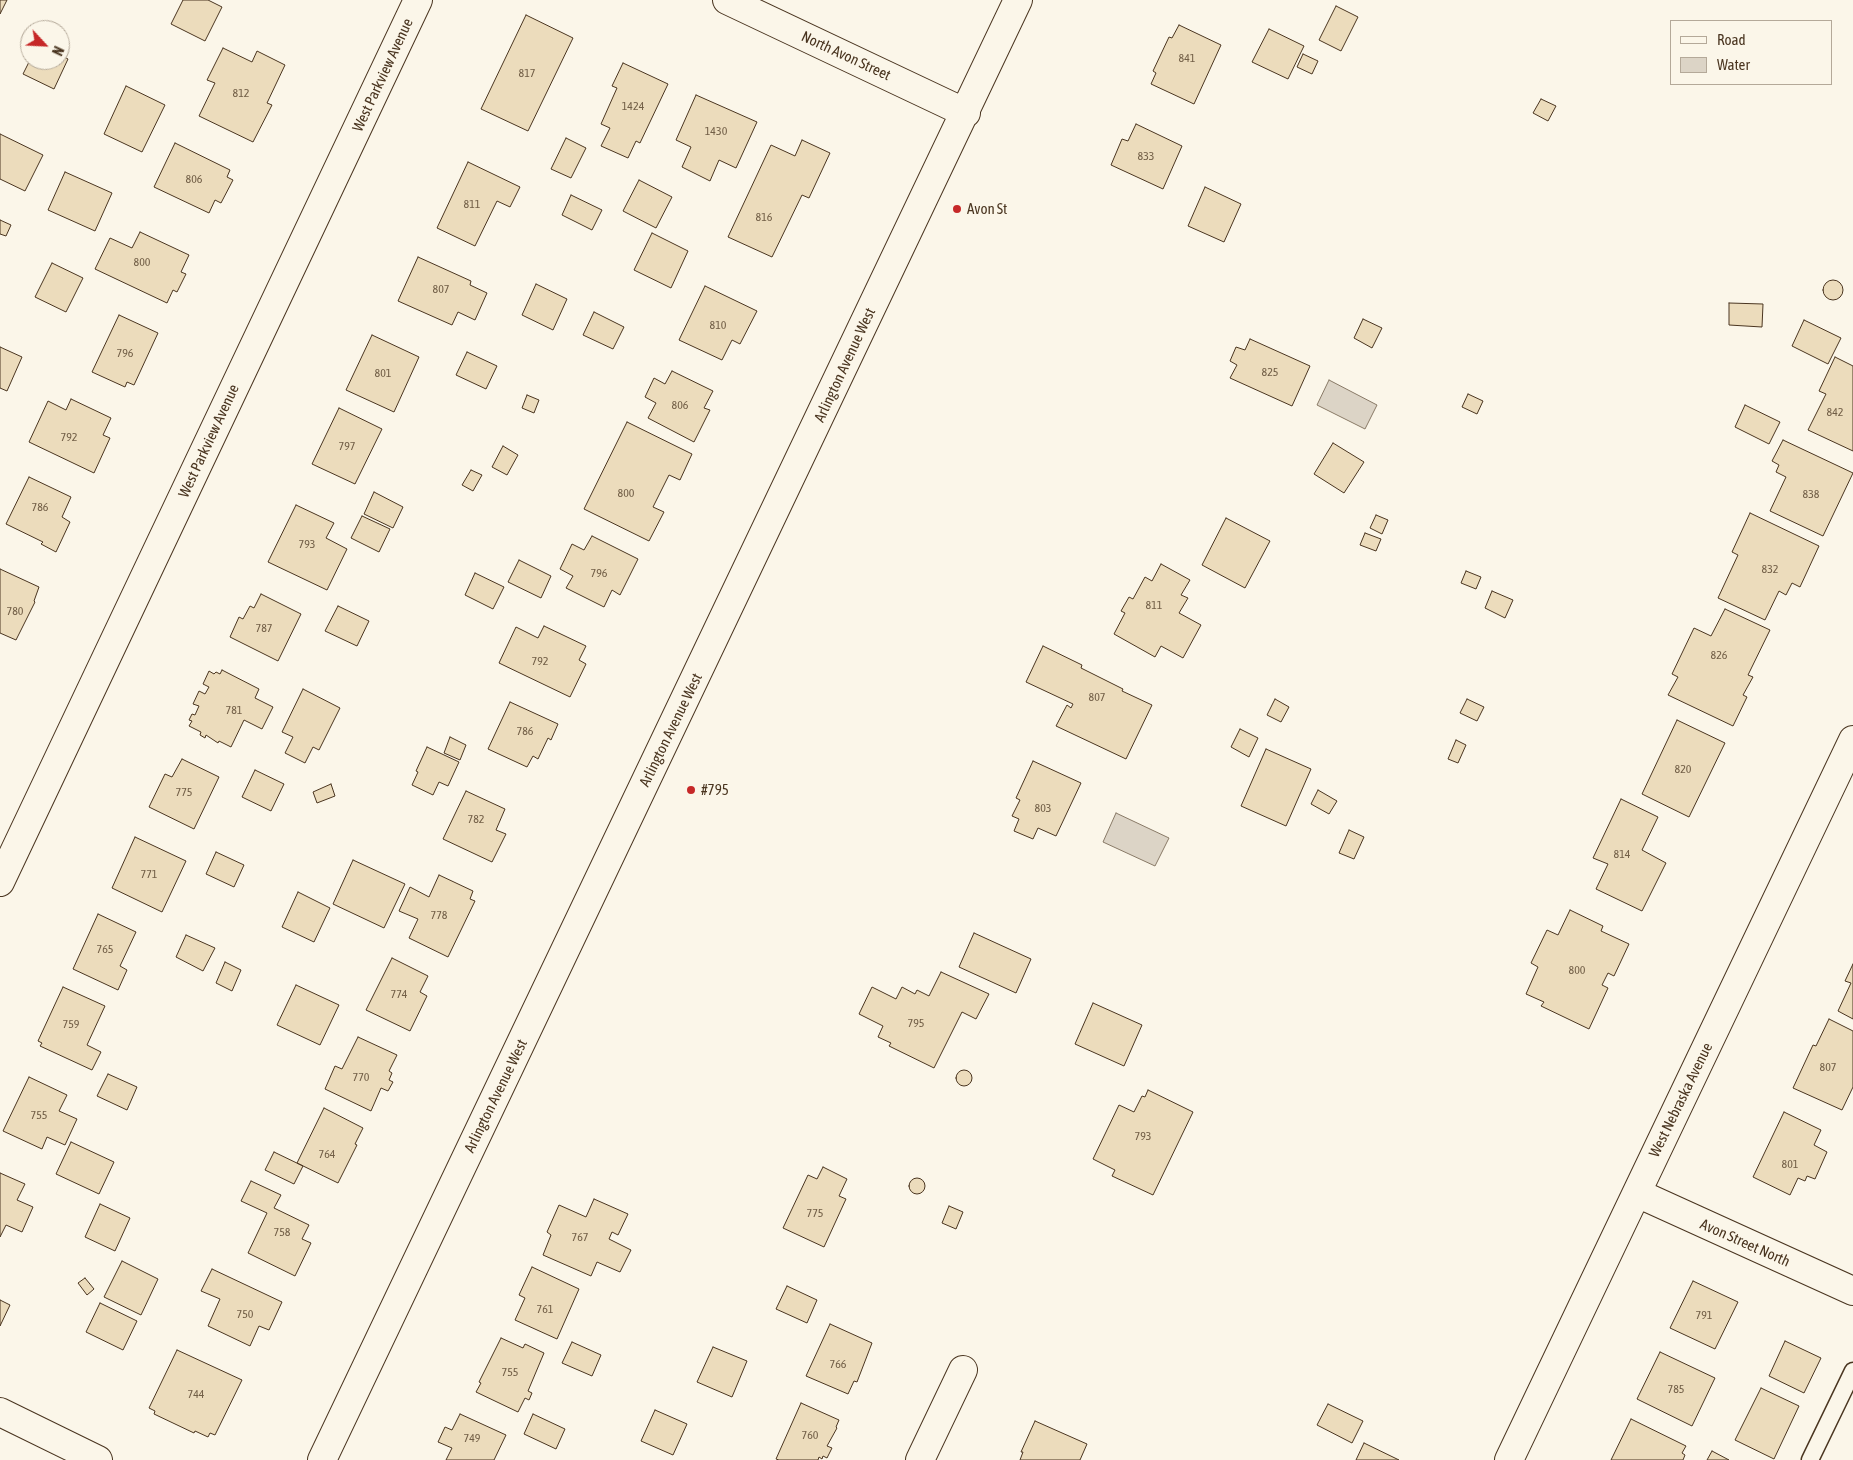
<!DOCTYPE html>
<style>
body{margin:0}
#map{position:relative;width:1853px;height:1460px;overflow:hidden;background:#fbf6e9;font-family:"Asap Condensed",sans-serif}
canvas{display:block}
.legend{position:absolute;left:1670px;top:20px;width:162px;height:65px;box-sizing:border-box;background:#fbf6e9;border:1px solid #b4a999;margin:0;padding:6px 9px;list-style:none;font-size:15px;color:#4a3520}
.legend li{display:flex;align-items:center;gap:10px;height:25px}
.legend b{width:25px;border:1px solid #b4a999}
.north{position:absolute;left:20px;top:20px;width:50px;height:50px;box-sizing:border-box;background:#fbf6e9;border:1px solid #b4a999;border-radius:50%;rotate:115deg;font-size:14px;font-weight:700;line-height:20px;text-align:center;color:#4a3520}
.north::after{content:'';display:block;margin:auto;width:18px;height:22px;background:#c62828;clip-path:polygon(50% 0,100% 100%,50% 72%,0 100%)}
</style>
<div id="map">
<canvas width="1853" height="1460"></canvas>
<ul class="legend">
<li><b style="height:6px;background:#fbf6e9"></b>Road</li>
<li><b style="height:14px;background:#dcd4c6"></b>Water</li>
</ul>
<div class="north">N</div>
</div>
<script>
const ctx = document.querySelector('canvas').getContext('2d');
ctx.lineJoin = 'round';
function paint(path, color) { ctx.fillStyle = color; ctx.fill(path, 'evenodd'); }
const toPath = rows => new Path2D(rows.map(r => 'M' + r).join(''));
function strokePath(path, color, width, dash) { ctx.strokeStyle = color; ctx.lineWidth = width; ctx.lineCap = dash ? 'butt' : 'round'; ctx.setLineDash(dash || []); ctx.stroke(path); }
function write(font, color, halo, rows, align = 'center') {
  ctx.font = font + ' "Asap Condensed",sans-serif'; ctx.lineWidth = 4; ctx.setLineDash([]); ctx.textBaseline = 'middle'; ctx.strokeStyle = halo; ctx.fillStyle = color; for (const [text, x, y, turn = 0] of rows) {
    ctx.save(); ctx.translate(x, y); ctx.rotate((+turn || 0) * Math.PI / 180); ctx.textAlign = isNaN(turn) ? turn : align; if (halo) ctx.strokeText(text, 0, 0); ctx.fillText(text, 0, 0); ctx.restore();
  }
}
const water = toPath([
 [1329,380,1377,405,1365,429,1317,405,1329,380],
 [1116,813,1169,838,1155,866,1103,842,1116,813]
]);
paint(water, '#dcd4c6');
strokePath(water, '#887966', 1);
const building = toPath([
 [0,0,7,0,0,14,0,0],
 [183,0,208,0,222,7,205,41,171,24,183,0],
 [1336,6,1358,17,1341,51,1319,40,1336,6],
 [526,15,573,38,528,131,481,109,526,15],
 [1179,25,1221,45,1194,104,1151,84,1156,73,1153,71,1169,37,1172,38,1179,25],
 [1269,29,1304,46,1288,79,1252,62,1269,29],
 [223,48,252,62,257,51,285,65,267,103,272,105,253,142,199,116,215,83,207,80,223,48],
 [1303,54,1318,61,1312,74,1297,67,1303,54],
 [60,55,68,59,54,89,23,74,30,60,60,60,60,55],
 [623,63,668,84,640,143,636,141,628,158,601,146,610,128,601,124,617,88,612,86,623,63],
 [126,86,165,105,142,152,104,134,126,86],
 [696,95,757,122,736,168,719,160,710,181,682,167,691,147,676,140,696,95],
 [1541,99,1556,106,1548,121,1533,113,1541,99],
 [1136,124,1182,146,1163,189,1111,165,1122,139,1128,141,1136,124],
 [0,134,43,155,25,191,0,179,0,134],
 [566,138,586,148,571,178,551,169,566,138],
 [802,140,830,153,809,198,802,195,772,257,728,237,771,145,795,156,802,140],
 [175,143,230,170,227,177,233,180,221,203,215,200,209,213,154,187,175,143],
 [468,162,520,187,510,207,497,201,475,246,437,228,468,162],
 [65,172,112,193,95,231,48,210,65,172],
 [639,180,672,197,656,228,623,211,639,180],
 [1205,187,1241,204,1224,242,1188,226,1205,187],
 [571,195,602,210,592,230,562,215,571,195],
 [0,220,11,225,6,236,0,234,0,220],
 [140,232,189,255,181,272,186,274,177,292,173,290,167,303,95,269,110,238,132,248,140,232],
 [652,233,688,251,671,288,634,270,652,233],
 [418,257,471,281,470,285,487,293,475,320,458,312,452,325,398,301,418,257],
 [52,263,83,278,66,312,35,297,52,263],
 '1823 290a10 10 0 1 1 20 0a10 10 0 1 1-20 0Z',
 [536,284,567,299,553,330,522,315,536,284],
 [705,286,757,311,740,344,732,340,722,360,679,340,705,286],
 [1729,303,1763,304,1762,327,1729,325,1729,303],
 [594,312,624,327,613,349,583,335,594,312],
 [119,315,158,333,134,385,127,382,125,387,92,372,119,315],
 [1363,319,1382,328,1372,348,1354,338,1363,319],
 [1804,320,1841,338,1828,364,1792,346,1804,320],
 [372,335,419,357,394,412,346,390,372,335],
 [1250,339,1310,366,1292,406,1230,378,1237,365,1230,361,1236,347,1245,350,1250,339],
 [0,347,22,357,7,391,0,388,0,347],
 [467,352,497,366,486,389,456,375,467,352],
 [1835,357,1853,366,1853,451,1808,430,1826,394,1819,391,1835,357],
 [672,371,713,391,704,408,710,410,694,442,648,418,656,403,645,397,654,378,665,384,672,371],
 [1468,394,1483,401,1477,414,1462,407,1468,394],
 [527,395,539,400,534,413,522,408,527,395],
 [71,399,111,418,103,435,110,438,94,473,29,442,48,401,66,410,71,399],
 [1745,405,1780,422,1769,444,1735,427,1745,405],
 [339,408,382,429,355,484,312,464,339,408],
 [627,422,692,454,680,480,669,475,653,507,664,512,649,541,584,509,627,422],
 [1783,440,1853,473,1823,536,1770,511,1786,477,1776,472,1779,465,1772,461,1783,440],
 [1333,443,1364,462,1344,493,1314,474,1333,443],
 [503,446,518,455,507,475,492,467,503,446],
 [471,470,482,475,473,491,462,485,471,470],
 [29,477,71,497,62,517,70,522,56,552,41,544,43,542,6,524,29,477],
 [374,492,403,507,393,528,364,514,374,492],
 [296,505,334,523,326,538,347,549,327,590,268,562,296,505],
 [1750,513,1819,546,1800,587,1792,583,1786,595,1779,591,1765,620,1718,598,1738,555,1732,552,1750,513],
 [1376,515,1388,520,1382,534,1370,528,1376,515],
 [362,516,390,529,379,552,351,538,362,516],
 [1226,518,1270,541,1245,588,1202,565,1226,518],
 [1365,533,1381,539,1376,551,1360,545,1365,533],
 [592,536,638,559,620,595,612,590,604,607,566,588,573,576,560,569,572,544,584,550,592,536],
 [519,560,551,576,541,598,508,582,519,560],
 [1161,564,1190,580,1181,595,1188,598,1179,613,1201,625,1183,658,1161,646,1155,657,1114,634,1125,613,1121,611,1129,597,1133,599,1145,577,1152,581,1161,564],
 [0,569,39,587,34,601,35,602,16,640,0,633,0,569],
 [1466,571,1481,577,1476,589,1461,583,1466,571],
 [475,573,504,587,493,609,465,595,475,573],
 [1492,591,1513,600,1505,618,1485,608,1492,591],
 [261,594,301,614,278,661,230,637,239,617,243,619,250,606,254,608,261,594],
 [338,606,369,621,357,646,325,631,338,606],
 [1725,609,1770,630,1748,675,1753,677,1743,695,1747,697,1733,726,1668,695,1678,677,1672,674,1694,628,1711,636,1725,609],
 [544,626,586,646,579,660,586,664,570,697,499,663,516,627,538,638,544,626],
 [1043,646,1082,665,1081,668,1123,689,1122,691,1152,705,1126,759,1056,726,1067,705,1071,708,1073,704,1026,682,1043,646],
 [222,670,259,689,255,698,273,707,262,729,244,720,231,747,219,741,218,743,206,735,205,738,200,735,201,732,189,726,192,721,189,720,192,714,195,715,199,706,193,704,199,691,205,694,209,687,203,684,209,671,214,674,216,672,220,674,222,670],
 [303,689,340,708,319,750,313,747,305,763,285,753,293,737,282,732,303,689],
 [1275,699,1289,707,1281,722,1267,715,1275,699],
 [1467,699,1484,707,1477,721,1460,713,1467,699],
 [510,702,558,724,551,740,548,738,538,759,533,756,527,767,488,749,510,702],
 [1677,720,1725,743,1689,817,1642,794,1677,720],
 [1240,729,1258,738,1249,757,1231,747,1240,729],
 [450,737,466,745,460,760,444,753,450,737],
 [1456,740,1466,745,1458,763,1448,759,1456,740],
 [427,747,459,762,448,786,439,782,433,795,412,785,418,772,416,771,427,747],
 [1266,749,1311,769,1286,826,1241,806,1266,749],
 [182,759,219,777,194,829,149,807,165,774,172,777,182,759],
 [1033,761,1081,783,1056,836,1038,828,1033,839,1014,831,1019,819,1012,816,1020,800,1016,798,1033,761],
 [255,770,284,784,271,811,242,797,255,770],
 [331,784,335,796,317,803,313,792,331,784],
 [1318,790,1337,801,1329,814,1311,804,1318,790],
 [466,791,505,809,496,830,506,834,492,862,443,839,466,791],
 [1621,799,1658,817,1642,850,1666,863,1642,911,1596,889,1608,864,1593,858,1621,799],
 [1349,830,1364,837,1354,859,1339,853,1349,830],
 [135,837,186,861,162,912,112,888,135,837],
 [216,852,244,865,234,887,206,874,216,852],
 [353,860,405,884,384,928,333,904,353,860],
 [439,875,473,891,470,899,475,901,448,957,409,938,418,919,399,911,410,887,429,897,439,875],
 [298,892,330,908,314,942,282,927,298,892],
 [1570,910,1603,926,1601,931,1629,944,1614,976,1608,973,1602,985,1608,988,1589,1029,1541,1006,1544,1002,1526,994,1538,967,1531,963,1547,930,1558,935,1570,910],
 [98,914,136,932,120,966,127,970,118,990,73,969,98,914],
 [974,933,1031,959,1016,993,959,967,974,933],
 [186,935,215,948,203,971,176,957,186,935],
 [392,958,428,976,420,992,427,996,410,1031,366,1010,392,958],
 [225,962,241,970,232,991,216,983,225,962],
 [1853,964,1853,1019,1838,1011,1851,983,1845,981,1853,964],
 [941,972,989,994,976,1019,962,1012,934,1068,889,1046,891,1043,878,1037,883,1026,859,1014,872,987,896,999,902,987,915,994,917,990,929,996,941,972],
 [296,985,339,1005,320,1045,277,1025,296,985],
 [63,987,105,1006,87,1045,101,1052,92,1070,40,1046,42,1043,38,1041,63,987],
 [1093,1003,1142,1025,1124,1066,1075,1044,1093,1003],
 [1829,1019,1853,1031,1853,1087,1842,1110,1793,1088,1813,1045,1816,1046,1829,1019],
 [358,1037,397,1055,389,1071,392,1073,389,1080,393,1082,388,1091,381,1088,371,1111,325,1089,335,1066,342,1069,358,1037],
 '956 1078a8 8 0 1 1 16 0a8 8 0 1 1-16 0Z',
 [108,1074,137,1087,127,1110,97,1096,108,1074],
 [29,1077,67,1095,59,1111,77,1119,65,1145,47,1137,42,1149,3,1131,29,1077],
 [1148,1090,1193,1112,1153,1195,1112,1176,1115,1170,1093,1159,1119,1105,1134,1112,1142,1096,1145,1097,1148,1090],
 [324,1108,363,1128,355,1144,357,1145,338,1183,297,1163,324,1108],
 [1784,1112,1821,1130,1814,1145,1827,1152,1815,1179,1807,1176,1805,1181,1798,1178,1790,1195,1753,1177,1784,1112],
 [71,1142,114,1162,99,1194,56,1174,71,1142],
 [274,1152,303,1166,294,1184,265,1170,274,1152],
 [823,1167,847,1179,839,1196,846,1199,824,1247,783,1228,808,1175,817,1179,823,1167],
 [0,1173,25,1184,17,1200,33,1207,22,1232,6,1225,0,1237,0,1173],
 '909 1186a8 8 0 1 1 16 0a8 8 0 1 1-16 0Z',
 [251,1181,281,1195,274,1208,309,1225,302,1239,311,1243,295,1276,248,1253,267,1213,241,1201,251,1181],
 [594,1199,628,1214,618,1235,612,1232,609,1239,631,1250,620,1272,597,1262,591,1276,543,1255,551,1235,547,1232,559,1205,586,1217,594,1199],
 [100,1204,130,1218,115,1251,85,1237,100,1204],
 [949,1206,963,1212,956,1229,942,1223,949,1206],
 [122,1261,158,1279,141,1315,104,1297,122,1261],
 [532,1267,579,1289,557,1339,515,1320,525,1298,519,1295,532,1267],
 [212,1269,282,1302,269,1330,259,1326,250,1346,208,1326,220,1299,201,1291,212,1269],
 [85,1278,94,1289,87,1295,78,1283,85,1278],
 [1693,1281,1738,1302,1715,1349,1670,1328,1693,1281],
 [787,1286,817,1300,807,1323,776,1309,787,1286],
 [0,1300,10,1305,0,1326,0,1300],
 [100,1303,137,1321,123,1350,86,1332,100,1303],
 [830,1324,872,1343,857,1382,854,1381,848,1394,806,1376,830,1324],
 [501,1338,523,1348,525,1344,544,1353,528,1391,532,1393,529,1400,525,1398,518,1412,476,1392,481,1383,479,1382,501,1338],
 [1785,1341,1821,1358,1804,1393,1769,1376,1785,1341],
 [572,1342,601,1355,592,1376,562,1363,572,1342],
 [713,1347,747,1361,732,1397,697,1382,713,1347],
 [177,1350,242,1380,215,1435,210,1433,208,1437,195,1431,194,1433,154,1414,155,1411,149,1408,177,1350],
 [1660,1352,1715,1378,1692,1426,1637,1399,1660,1352],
 [1761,1388,1799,1406,1774,1459,1735,1440,1761,1388],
 [801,1403,839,1420,836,1427,837,1428,827,1446,832,1448,827,1458,823,1456,822,1459,819,1457,818,1460,779,1460,776,1459,801,1403],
 [1328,1404,1363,1421,1352,1443,1317,1425,1328,1404],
 [655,1410,687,1424,673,1455,641,1441,655,1410],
 [460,1414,506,1435,494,1460,446,1460,452,1448,438,1442,445,1427,452,1430,460,1414],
 [533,1414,565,1429,556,1449,524,1434,533,1414],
 [1631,1419,1686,1446,1682,1453,1685,1455,1683,1460,1611,1460,1631,1419],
 [1035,1421,1087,1444,1080,1460,1020,1460,1023,1452,1021,1452,1035,1421],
 [1364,1443,1399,1460,1356,1460,1364,1443],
 [1712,1451,1729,1460,1707,1460,1712,1451]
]);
paint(building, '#ecdcbc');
strokePath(building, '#4a3520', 1);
const lane = toPath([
 [1810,1460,1853,1371]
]);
const street = toPath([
 [727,0,966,113],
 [0,882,418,0],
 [1637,1193,1853,1291],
 [0,1412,98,1460],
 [322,1460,1018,0],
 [920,1460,963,1370],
 [1509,1460,1853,740]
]);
strokePath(lane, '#4a3520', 19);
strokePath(street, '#4a3520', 30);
strokePath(lane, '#fbf6e9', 16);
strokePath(street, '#fbf6e9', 28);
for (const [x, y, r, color] of [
 [957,209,5,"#c62828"],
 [691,790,5,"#c62828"]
]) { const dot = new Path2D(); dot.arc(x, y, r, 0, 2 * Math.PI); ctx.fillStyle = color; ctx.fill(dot); strokePath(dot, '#fbf6e9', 2); }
write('12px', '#725f47', null, [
 ["841",1187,58],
 ["817",527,73],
 ["812",241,93],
 ["1424",633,106],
 ["1430",716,131],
 ["833",1146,156],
 ["806",194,179],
 ["811",472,204],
 ["816",764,217],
 ["800",142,262],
 ["807",441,289],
 ["810",718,325],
 ["796",125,353],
 ["825",1270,372],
 ["801",383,373],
 ["806",680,405],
 ["842",1835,412],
 ["792",69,437],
 ["797",347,446],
 ["800",626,493],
 ["838",1811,494],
 ["786",40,507],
 ["793",307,544],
 ["832",1770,569],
 ["796",599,573],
 ["811",1154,605],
 ["780",15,611],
 ["787",264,628],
 ["826",1719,655],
 ["792",540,661],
 ["807",1097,697],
 ["781",234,710],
 ["786",525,731],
 ["820",1683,769],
 ["775",184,792],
 ["803",1043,808],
 ["782",476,819],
 ["814",1622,854],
 ["771",149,874],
 ["778",439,915],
 ["765",105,949],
 ["800",1577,970],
 ["774",399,994],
 ["795",916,1023],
 ["759",71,1024],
 ["807",1828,1067],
 ["770",361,1077],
 ["755",39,1115],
 ["793",1143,1136],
 ["764",327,1154],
 ["801",1790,1164],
 ["775",815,1213],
 ["758",282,1232],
 ["767",580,1237],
 ["761",545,1309],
 ["750",245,1314],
 ["791",1704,1315],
 ["766",838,1364],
 ["755",510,1372],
 ["785",1676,1389],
 ["744",196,1394],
 ["760",810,1435],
 ["749",472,1438]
]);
write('15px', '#4a3520', '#fbf6e9', [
 ["North Avon Street",846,56,25],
 ["West Parkview Avenue",383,75,-65],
 ["Arlington Avenue West",845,365,-65],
 ["West Parkview Avenue",209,441,-65],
 ["Arlington Avenue West",671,730,-64],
 ["Arlington Avenue West",496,1096,-64],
 ["West Nebraska Avenue",1681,1100,-64],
 ["Avon Street North",1745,1243,24]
]);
write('15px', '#4a3520', '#fbf6e9', [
 ["Avon St",967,209],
 ["#795",701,790]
], 'left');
</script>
